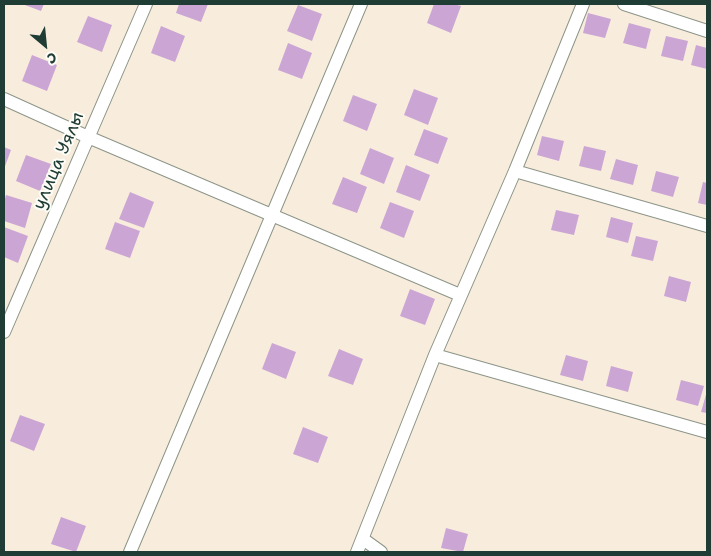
<!DOCTYPE html>
<meta charset="utf-8">
<style>
body{margin:0}
#map{position:relative;width:711px;height:556px;overflow:hidden;background:#f8eddc;font-family:"Shantell Sans",sans-serif}
canvas{display:block}
.frame{position:absolute;inset:0;border:5px solid #1f3d34;pointer-events:none}
.north{position:absolute;left:20px;top:20px;width:50px;height:50px;-webkit-text-stroke:4px #fdfcf7;paint-order:stroke;rotate:152deg;font-size:14px;font-weight:700;line-height:20px;text-align:center;color:#1f3d34}
.north::after{content:'';display:block;margin:auto;width:18px;height:22px;background:#1f3d34;clip-path:polygon(50% 0,100% 100%,50% 72%,0 100%)}
</style>
<div id="map">
<canvas width="711" height="556"></canvas>
<div class="frame"></div>
<div class="north">С</div>
</div>
<script>
const ctx = document.querySelector('canvas').getContext('2d');
ctx.lineJoin = 'round';
function paint(path, color) { ctx.fillStyle = color; ctx.fill(path, 'evenodd'); }
const toPath = rows => new Path2D(rows.map(r => 'M' + r).join(''));
function strokePath(path, color, width, dash) { ctx.strokeStyle = color; ctx.lineWidth = width; ctx.lineCap = dash ? 'butt' : 'round'; ctx.setLineDash(dash || []); ctx.stroke(path); }
function write(font, color, halo, rows, align = 'center') {
  ctx.font = font + ' "Shantell Sans",sans-serif'; ctx.lineWidth = 4; ctx.setLineDash([]); ctx.textBaseline = 'middle'; ctx.strokeStyle = halo; ctx.fillStyle = color; for (const [text, x, y, turn = 0] of rows) {
    ctx.save(); ctx.translate(x, y); ctx.rotate((+turn || 0) * Math.PI / 180); ctx.textAlign = isNaN(turn) ? turn : align; if (halo) ctx.strokeText(text, 0, 0); ctx.fillText(text, 0, 0); ctx.restore();
  }
}
paint(toPath([
 [22,4,44,4,41,11],
 [179,4,208,4,201,22,176,13],
 [434,4,454,4,461,6,451,33,427,23],
 [298,5,322,14,312,41,287,31],
 [588,13,611,19,605,38,583,33],
 [88,16,112,25,102,52,77,42],
 [629,23,651,29,646,49,623,43],
 [161,26,185,36,175,62,151,53],
 [666,36,688,41,683,61,661,56],
 [288,43,312,53,302,79,278,70],
 [696,45,707,48,707,69,691,65],
 [32,55,57,65,47,91,22,81],
 [414,89,438,98,428,125,404,115],
 [353,95,377,104,367,131,343,121],
 [424,129,448,138,438,164,414,155],
 [542,136,564,141,559,161,537,155],
 [584,146,606,151,601,171,579,166],
 [4,147,11,150,4,169],
 [370,148,394,158,384,184,360,174],
 [26,155,51,164,40,191,16,181],
 [616,159,638,165,633,185,610,179],
 [406,165,430,175,420,201,396,192],
 [656,171,679,177,673,197,651,191],
 [343,177,367,187,357,213,332,204],
 [703,182,707,183,707,205,698,203],
 [130,192,154,202,144,228,119,219],
 [6,195,32,203,25,228,4,221,4,202],
 [390,202,414,211,404,238,380,228],
 [556,210,579,215,574,235,551,230],
 [611,217,633,223,628,243,606,237],
 [115,222,140,231,130,258,105,249],
 [4,227,28,236,18,263,4,257],
 [636,236,658,241,653,261,631,256],
 [669,276,691,282,686,302,664,296],
 [410,289,435,299,425,325,400,316],
 [272,343,296,352,286,379,262,369],
 [339,349,363,359,353,385,328,376],
 [566,355,588,361,583,381,560,375],
 [611,366,633,372,628,392,606,386],
 [681,380,704,386,698,406,676,400],
 [707,391,707,413,701,412],
 [20,415,45,424,34,451,10,441],
 [303,427,328,437,318,463,293,454],
 [61,517,86,526,76,552,51,544],
 [446,528,468,534,463,552,441,548]
]), '#cba6d5');
const street = toPath([
 [624,4,707,31],
 [4,99,88,137,460,295],
 [515,171,707,226],
 [4,332,146,4],
 [435,355,707,432],
 [363,539,381,552],
 [130,552,361,4],
 [357,552,435,355,515,171,583,4]
]);
strokePath(street, '#8c9588', 14);
strokePath(street, '#fff', 12);
write('18px', '#1f3d34', '#fdfcf7', [
 ["улица Уялы",59,161,-67]
]);
</script>
